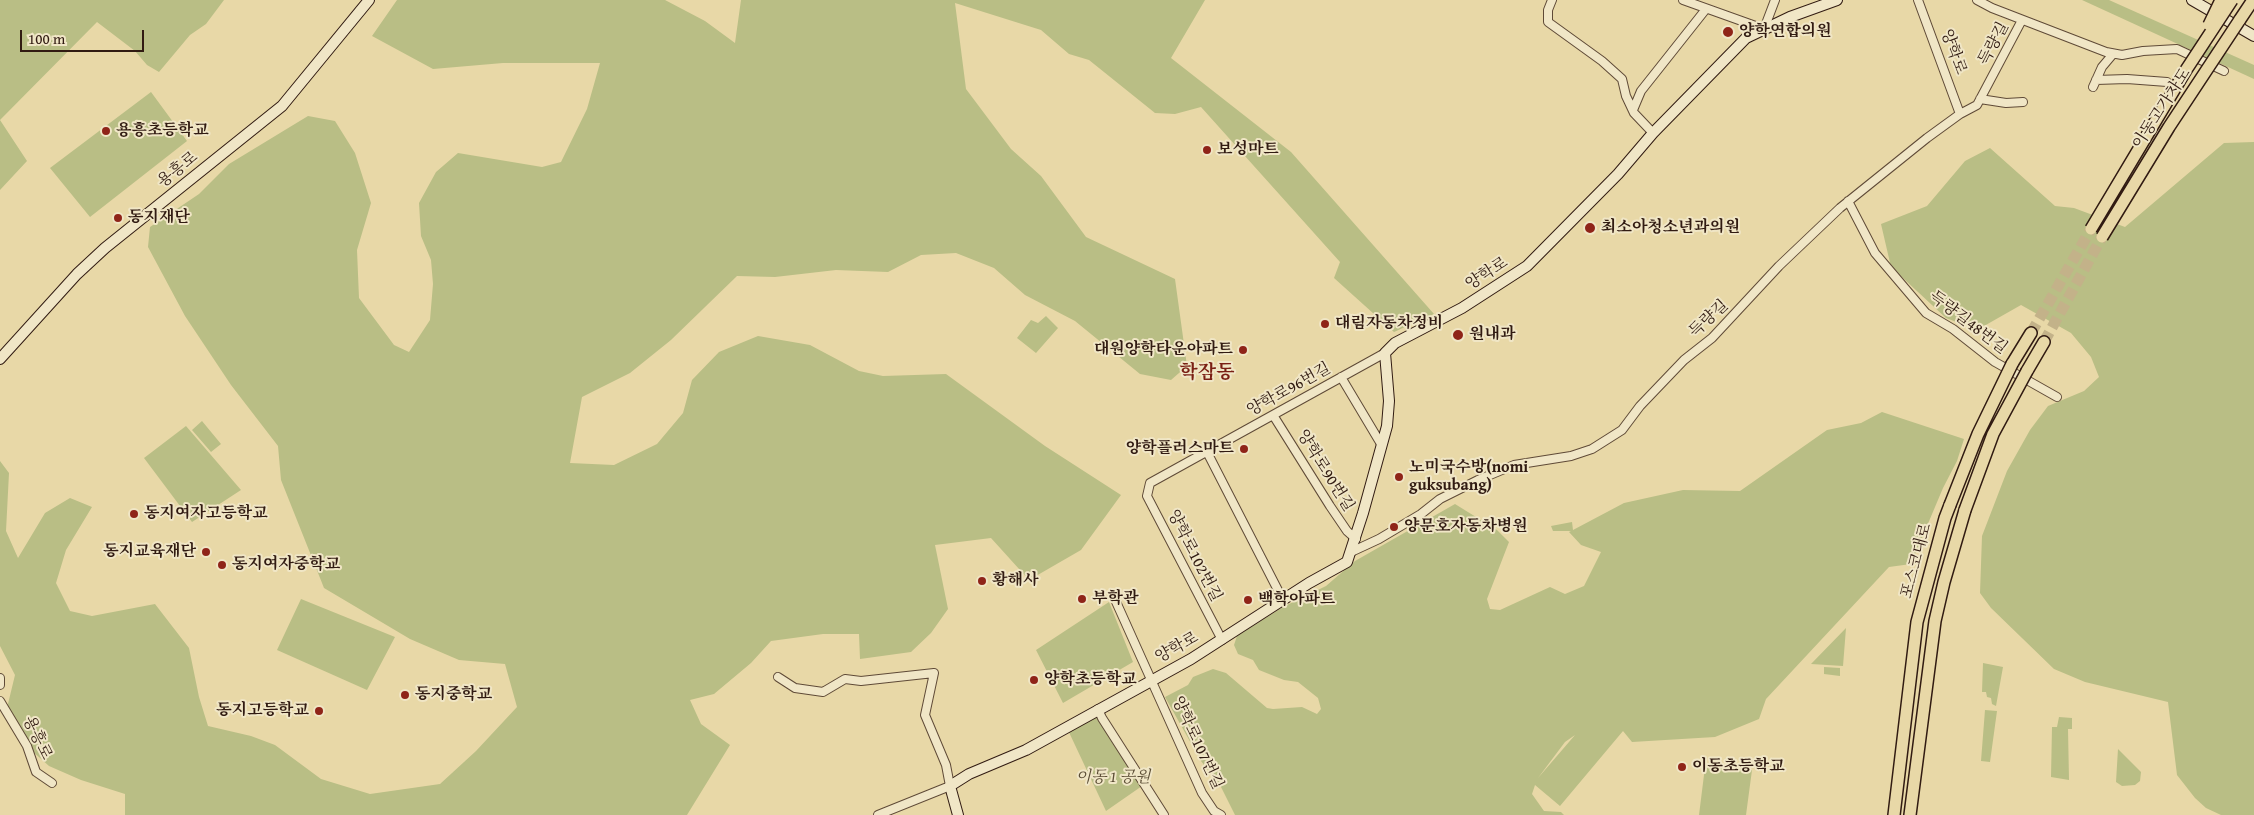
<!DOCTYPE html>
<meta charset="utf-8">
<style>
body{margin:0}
#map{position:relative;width:2254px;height:815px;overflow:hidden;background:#e8d8a7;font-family:"Gentium Book Plus",serif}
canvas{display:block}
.scale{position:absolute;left:20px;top:30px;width:124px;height:22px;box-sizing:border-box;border:2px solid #311b12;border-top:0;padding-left:6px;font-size:15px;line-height:18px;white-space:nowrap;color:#311b12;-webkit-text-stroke:4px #f0e6c6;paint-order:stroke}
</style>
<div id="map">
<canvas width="2254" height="815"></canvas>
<div class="scale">100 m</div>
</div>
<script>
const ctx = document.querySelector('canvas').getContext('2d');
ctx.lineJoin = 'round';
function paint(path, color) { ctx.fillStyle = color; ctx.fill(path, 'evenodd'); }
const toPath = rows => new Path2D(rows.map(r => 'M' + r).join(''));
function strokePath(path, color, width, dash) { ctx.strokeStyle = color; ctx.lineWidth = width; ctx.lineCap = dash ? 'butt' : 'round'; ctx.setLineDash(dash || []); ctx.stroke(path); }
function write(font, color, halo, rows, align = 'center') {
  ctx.font = font + ' "Gentium Book Plus","Noto Serif KR",serif'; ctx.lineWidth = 4; ctx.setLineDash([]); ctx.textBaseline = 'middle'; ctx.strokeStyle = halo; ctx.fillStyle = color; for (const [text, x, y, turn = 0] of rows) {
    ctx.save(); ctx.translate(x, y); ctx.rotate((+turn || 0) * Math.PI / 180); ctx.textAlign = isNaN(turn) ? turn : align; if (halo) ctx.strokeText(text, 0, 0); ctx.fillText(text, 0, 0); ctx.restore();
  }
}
paint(toPath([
 [0,0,224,0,206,24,190,35,159,72,147,65,135,51,97,22,0,120],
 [397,0,665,0,705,21,735,43,741,0,1205,0,1171,58,1291,152,1434,314,1394,332,1334,278,1340,262,1201,107,1175,114,1155,113,1089,60,1069,54,1041,30,955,3,966,89,1011,149,1041,176,1086,237,1175,279,1187,366,1171,380,1140,374,1075,321,1025,295,994,268,956,253,921,255,888,272,836,270,775,277,737,276,671,340,630,373,582,397,570,463,614,465,657,444,683,413,692,380,719,352,758,336,810,345,859,371,883,376,946,374,1045,446,1121,495,1081,550,1029,580,991,538,935,545,948,609,931,633,911,652,860,659,859,634,823,634,771,641,751,663,714,694,690,700,701,724,730,745,687,815,125,815,125,794,81,780,49,766,22,742,7,708,15,675,0,646,0,461,9,473,6,531,18,558,45,513,70,498,92,507,66,550,56,583,70,611,92,616,155,604,189,648,199,697,208,726,251,736,275,745,321,779,370,794,440,784,476,751,517,707,505,664,459,660,410,639,324,588,281,480,278,446,231,385,185,316,148,247,150,227,199,194,229,164,308,116,335,121,355,153,371,203,357,250,359,298,394,345,409,352,430,320,433,284,431,260,421,236,419,203,436,172,458,153,542,167,561,162,587,109,600,63,503,63,433,69,372,36],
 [2082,0,2109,0,2254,65,2254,79],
 [151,92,187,141,90,217,50,168],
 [0,120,27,161,0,190],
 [2254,142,2254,815,2221,815,2206,808,2195,798,2177,775,2168,702,2085,682,2054,669,1991,608,1980,593,1982,536,2007,471,2030,430,2048,406,2084,391,2099,377,2091,357,2071,333,2021,305,1977,330,1946,318,1891,267,1881,224,1927,206,1965,161,1990,148,2055,206,2074,208,2125,227,2224,143],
 [1046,316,1058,328,1036,353,1017,338,1031,320,1038,323],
 [1882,412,1964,439,1957,461,1943,488,1911,564,1889,567,1766,699,1759,719,1715,737,1632,742,1623,731,1560,806,1535,785,1532,794,1544,811,1561,812,1564,815,1235,815,1221,787,1201,761,1165,697,1188,685,1193,677,1213,669,1226,673,1267,708,1273,709,1302,707,1317,714,1321,709,1318,698,1298,682,1284,680,1259,670,1253,660,1238,654,1234,645,1237,636,1283,607,1326,586,1355,561,1455,504,1497,530,1509,542,1487,599,1490,609,1500,610,1550,587,1565,594,1584,586,1601,552,1581,545,1569,532,1571,531,1553,531,1551,526,1572,522,1573,530,1624,503,1683,490,1740,491,1827,430,1861,423],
 [1575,735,1538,778,1565,742],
 [202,421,221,444,211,452,192,430],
 [186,426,241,490,192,522,144,458],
 [301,599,395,637,367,690,277,650],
 [1109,602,1133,662,1063,703,1036,650],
 [1846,628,1843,666,1811,664],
 [1983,663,2003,667,1996,706,1992,704,1991,698,1987,697,1986,692,1982,692],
 [1824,667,1840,668,1840,676,1824,674],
 [1098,709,1142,786,1106,811,1067,728],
 [1985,710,1997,711,1990,762,1981,761],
 [2059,717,2072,718,2072,729,2068,729,2069,780,2051,777,2052,727,2057,727],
 [2118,749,2141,772,2140,781,2135,785,2122,786,2116,782],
 [1705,767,1752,770,1746,815,1699,815]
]), '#b9be85');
strokePath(toPath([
 [2031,333,2091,229],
 [2044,342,2102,237]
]), '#c3b289', 11, [11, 5.5]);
const street = toPath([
 [1552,0,1548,10,1548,22,1602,61,1622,79,1626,96,1634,113,1653,133],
 [1683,0,1764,29,1775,0],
 [1918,0,1960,114],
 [1977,0,1992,8,2106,52,2122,55,2143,51,2177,49,2224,71],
 [2096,80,2127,79,2167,82],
 [2093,87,2102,67,2113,54],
 [1980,99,2006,103,2023,102],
 [1633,110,1641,91,1706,9],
 [1848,201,1875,253,1926,313,1953,329,1995,362,2057,397],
 [1341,377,1381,444],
 [1273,415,1330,506,1347,531,1356,539],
 [1207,452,1283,600],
 [1351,552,1379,539,1421,514,1440,499,1478,480,1514,465,1571,456,1592,449,1622,430,1640,406,1684,360,1712,338,1779,266,1840,208,1927,138,1960,114,1977,105,2022,20],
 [1113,595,1202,793,1214,811,1221,815],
 [1222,640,1147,496,1150,483,1385,353],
 [778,677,795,688,823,692,845,679,861,681,934,673,925,715,946,765,950,786,878,815],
 [0,678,0,685],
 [0,701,27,746,36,772,52,783],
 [1098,709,1102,718,1164,815]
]);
const secondary = toPath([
 [2192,0,2254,36],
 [0,359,77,274,105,248,282,106,369,0],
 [958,815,950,786,969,774,1026,750,1191,659,1309,583,1347,562,1363,513,1387,426,1389,401,1385,353,1395,343,1462,308,1527,266,1618,174,1653,133,1746,38,1790,17,1837,0]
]);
const primary = toPath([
 [2239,21,2253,0],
 [2012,364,2031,333],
 [2027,371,2044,342],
 [1894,815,1917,622,1945,518,1950,505],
 [1910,815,1935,621,1944,582,1965,510]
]);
strokePath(street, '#5f4a37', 10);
strokePath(secondary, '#311b12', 12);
strokePath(primary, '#311b12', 14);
strokePath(street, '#f0e6c6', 8);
strokePath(secondary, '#f0e6c6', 10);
strokePath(primary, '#e8d8a7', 11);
const primaryBridge = toPath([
 [2209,25,2221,0],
 [2091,229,2186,70,2232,0],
 [2102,237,2169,127,2239,21],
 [1950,505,1978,434,2012,364],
 [1965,510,1993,434,2027,371]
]);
strokePath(primaryBridge, '#311b12', 14, []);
strokePath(primaryBridge, '#e8d8a7', 11);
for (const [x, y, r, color] of [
 [1728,32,6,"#8f2418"],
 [106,131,5,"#8f2418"],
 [1207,150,5,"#8f2418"],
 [118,218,5,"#8f2418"],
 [1590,228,6,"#8f2418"],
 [1325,324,5,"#8f2418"],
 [1458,335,6,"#8f2418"],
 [1243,350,5,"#8f2418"],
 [1244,449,5,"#8f2418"],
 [1399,477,5,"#8f2418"],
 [134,514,5,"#8f2418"],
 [1394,527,5,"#8f2418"],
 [206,552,5,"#8f2418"],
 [222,565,5,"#8f2418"],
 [982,581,5,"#8f2418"],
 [1082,599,5,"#8f2418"],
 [1248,600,5,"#8f2418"],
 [1034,680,5,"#8f2418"],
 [405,695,5,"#8f2418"],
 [319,711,5,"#8f2418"],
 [1682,767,5,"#8f2418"]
]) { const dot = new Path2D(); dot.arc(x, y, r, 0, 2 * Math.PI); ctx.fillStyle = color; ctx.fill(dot); strokePath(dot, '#f0e6c6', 2); }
write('bold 16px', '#311b12', '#f0e6c6', [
 ["양학연합의원",1739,32],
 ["용흥초등학교",116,131],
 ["보성마트",1217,150],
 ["동지재단",128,218],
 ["최소아청소년과의원",1601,228],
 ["대림자동차정비",1335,324],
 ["원내과",1469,335],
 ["대원양학타운아파트",1233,350,"right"],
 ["양학플러스마트",1234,449,"right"],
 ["노미국수방(nomi",1409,468],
 ["guksubang)",1409,486],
 ["동지여자고등학교",144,514],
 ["양문호자동차병원",1404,527],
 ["동지교육재단",196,552,"right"],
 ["동지여자중학교",232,565],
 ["황해사",992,581],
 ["부학관",1092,599],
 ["백학아파트",1258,600],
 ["양학초등학교",1044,680],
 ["동지중학교",415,695],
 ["동지고등학교",309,711,"right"],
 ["이동초등학교",1692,767]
], 'left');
write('16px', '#311b12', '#f0e6c6', [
 ["득량길",1994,44,-62],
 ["양학로",1953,52,70],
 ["이동고가차도",2162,109,-57],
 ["용흥로",178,170,-39],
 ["양학로",1487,274,-33],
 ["득량길",1709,319,-43],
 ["득량길48번길",1968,323,37],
 ["양학로96번길",1289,390,-29],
 ["양학로90번길",1325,471,58],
 ["양학로102번길",1194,556,63],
 ["포스코대로",1917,561,-75],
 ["양학로",1177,648,-29],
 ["용흥로",37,738,64],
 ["양학로107번길",1197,743,65]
]);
write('italic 16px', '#5a4c34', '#f0e6c6', [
 ["이동 1 공원",1113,778]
]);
write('bold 19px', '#7a1f14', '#f0e6c6', [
 ["학잠동",1207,373]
]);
</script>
